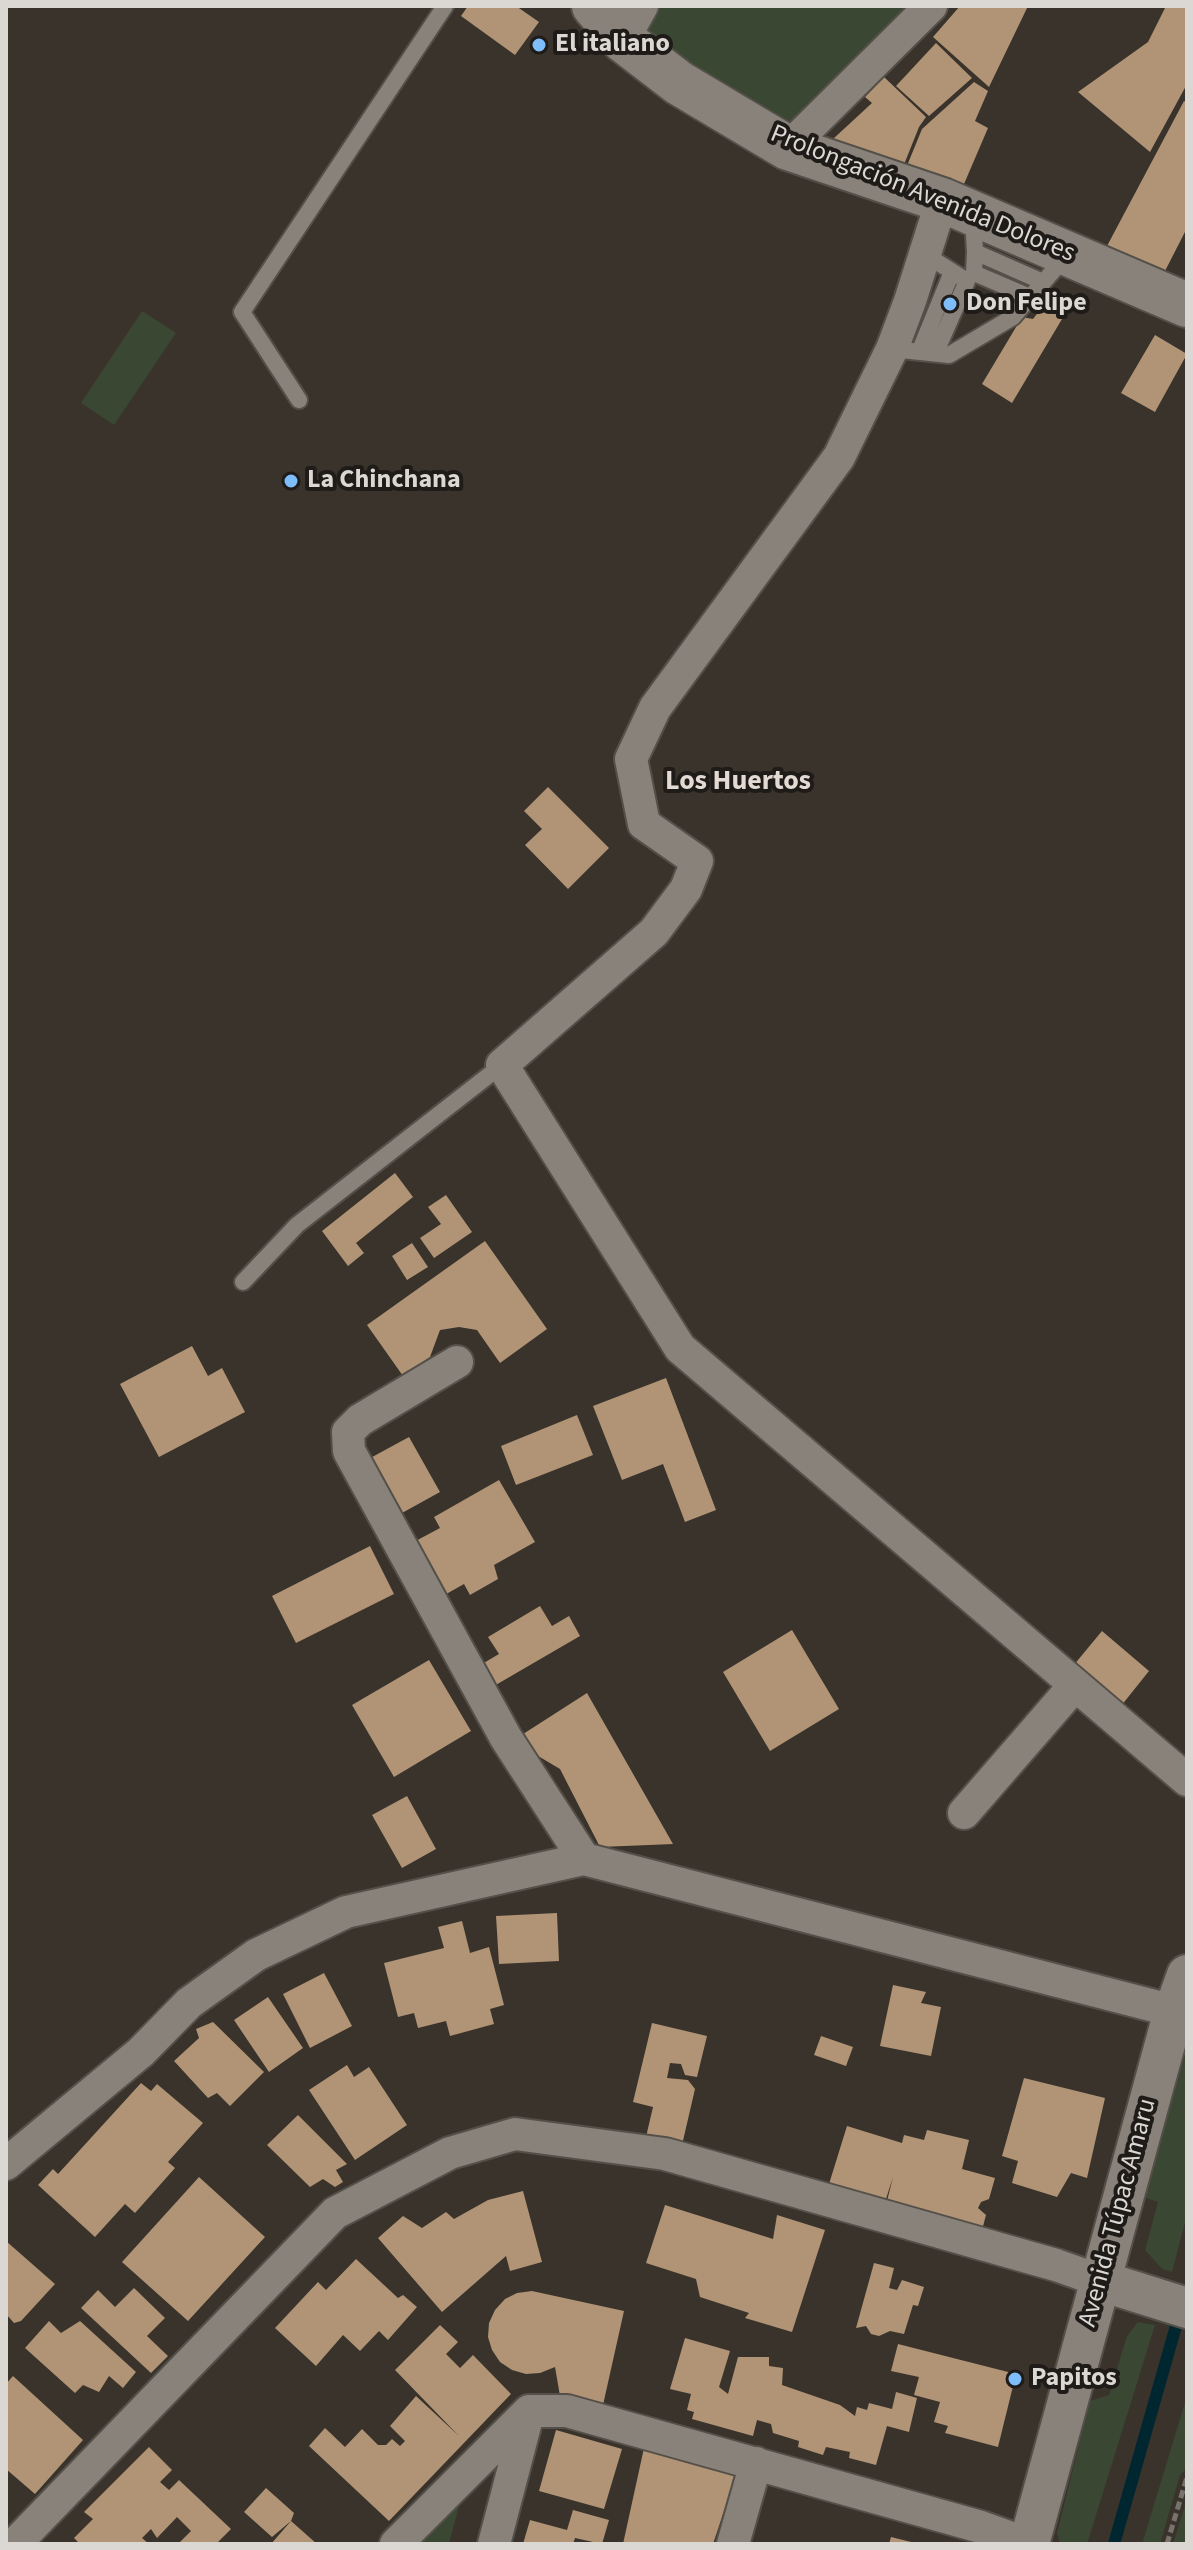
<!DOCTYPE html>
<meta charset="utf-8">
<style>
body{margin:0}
#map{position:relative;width:1193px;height:2550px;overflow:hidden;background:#39332c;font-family:"Source Sans 3",sans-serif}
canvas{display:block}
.frame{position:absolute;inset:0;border:8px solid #dbd7d3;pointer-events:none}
</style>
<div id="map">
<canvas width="1193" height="2550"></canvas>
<div class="frame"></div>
</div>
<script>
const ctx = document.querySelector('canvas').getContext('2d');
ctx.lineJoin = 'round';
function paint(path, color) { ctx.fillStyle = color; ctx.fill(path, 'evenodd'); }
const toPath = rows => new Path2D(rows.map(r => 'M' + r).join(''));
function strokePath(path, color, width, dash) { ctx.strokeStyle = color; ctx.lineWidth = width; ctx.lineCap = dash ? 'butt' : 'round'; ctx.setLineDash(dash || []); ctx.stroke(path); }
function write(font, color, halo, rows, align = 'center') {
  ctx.font = font + ' "Source Sans 3",sans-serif'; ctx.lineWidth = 8; ctx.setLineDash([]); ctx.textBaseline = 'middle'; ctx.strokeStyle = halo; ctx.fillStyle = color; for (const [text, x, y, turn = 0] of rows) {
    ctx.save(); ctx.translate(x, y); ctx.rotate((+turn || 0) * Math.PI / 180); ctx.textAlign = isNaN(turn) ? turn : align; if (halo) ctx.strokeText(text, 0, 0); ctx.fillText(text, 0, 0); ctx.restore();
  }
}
paint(toPath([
 [653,6,926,6,788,148,639,32],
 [142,311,176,333,114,425,81,403],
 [1187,2049,1187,2215,1172,2272,1162,2269,1145,2250,1158,2202,1144,2197],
 [1138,2322,1155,2325,1087,2544,1060,2544,1057,2533,1090,2401,1109,2395,1127,2336],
 [1187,2396,1187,2468,1180,2475,1160,2544,1142,2544],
 [464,2487,449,2544,408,2544],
 [1187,2499,1187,2544,1173,2544]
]), '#3a4733');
strokePath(toPath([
 [1114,2544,1180,2312]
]), '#00262f', 12);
paint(toPath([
 [468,6,516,6,539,22,515,55,461,16],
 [960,6,1028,6,989,87,933,37],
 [1166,6,1187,6,1187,84,1150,152,1078,92,1148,42],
 [936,43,972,78,929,116,896,86],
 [884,77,926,117,919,127,901,172,833,139,872,103,865,97],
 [974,82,988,91,975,121,988,128,964,184,933,173,929,183,904,173,922,129],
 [1184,101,1187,103,1187,228,1165,271,1107,246],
 [1043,306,1065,314,1012,403,982,384,1022,317,1033,319],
 [1155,335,1187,354,1155,412,1121,393],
 [548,787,609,848,568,889,525,845,542,829,524,811],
 [395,1173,413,1197,356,1243,364,1253,348,1266,322,1231],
 [446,1195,472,1232,434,1258,420,1238,441,1224,428,1207],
 [485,1241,547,1329,500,1363,477,1330,459,1327,440,1330,430,1357,403,1376,367,1325],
 [412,1243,428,1267,407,1280,392,1256],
 [192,1346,208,1376,222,1368,245,1412,159,1457,120,1384],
 [666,1378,716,1510,685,1522,663,1464,622,1480,593,1406],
 [577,1415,593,1455,516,1485,501,1446],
 [409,1437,440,1492,393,1518,363,1462],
 [499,1480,535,1542,494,1565,498,1579,470,1595,464,1584,441,1597,410,1544,440,1528,434,1517],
 [370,1546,394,1594,296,1643,272,1596],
 [540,1606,552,1626,569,1616,580,1636,494,1686,482,1664,499,1654,488,1637],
 [792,1630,839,1709,770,1751,723,1672],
 [1102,1631,1149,1671,1121,1706,1073,1666],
 [429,1660,471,1731,394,1777,352,1705],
 [587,1693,673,1844,600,1847,560,1769,528,1750,520,1736],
 [407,1796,436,1849,402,1868,372,1815],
 [557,1913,559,1961,499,1964,496,1916],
 [462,1921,470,1953,489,1947,504,2005,490,2009,494,2024,450,2036,446,2021,418,2028,414,2013,398,2017,384,1963,444,1948,438,1927],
 [324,1973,352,2026,310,2048,283,1994],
 [893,1985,926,1992,921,2003,941,2007,931,2056,880,2046],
 [268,1997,303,2048,269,2072,234,2020],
 [213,2022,264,2072,230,2106,217,2093,208,2098,174,2061,199,2038,196,2029],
 [652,2023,707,2036,697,2077,685,2075,681,2064,670,2063,667,2078,688,2080,695,2089,682,2145,646,2137,653,2107,633,2102],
 [821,2036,853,2047,846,2066,814,2055],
 [347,2065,354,2077,369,2067,407,2125,355,2160,309,2090],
 [1024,2078,1105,2098,1087,2178,1071,2173,1057,2197,1012,2183,1018,2161,1002,2156],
 [141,2083,151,2091,157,2084,203,2123,168,2162,175,2168,135,2213,125,2204,95,2237,38,2185,53,2169,58,2174],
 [298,2115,347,2164,336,2170,343,2182,335,2187,323,2179,310,2187,267,2145],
 [847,2126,902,2143,904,2135,924,2140,927,2130,969,2140,962,2169,995,2178,989,2199,981,2202,978,2208,986,2215,981,2234,885,2209,893,2177,885,2202,829,2184],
 [199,2177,265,2237,188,2321,122,2262],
 [523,2191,542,2262,510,2271,506,2256,442,2312,378,2238,403,2216,422,2228,446,2212,454,2219,488,2200],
 [665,2205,773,2239,777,2215,825,2230,792,2332,745,2318,749,2313,700,2297,696,2279,646,2263],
 [6,2241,55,2284,21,2321,14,2323,6,2314],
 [356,2259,398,2298,403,2295,417,2307,388,2340,379,2331,360,2351,343,2335,316,2366,275,2328,318,2282,326,2290],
 [874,2263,894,2268,889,2288,897,2290,902,2280,924,2287,918,2306,913,2305,904,2334,890,2331,879,2336,871,2334,866,2326,856,2328],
 [134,2288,165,2318,147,2336,168,2356,151,2373,81,2308,98,2290,115,2307],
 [532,2291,624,2311,603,2405,560,2396,555,2367,540,2373,526,2374,512,2370,500,2362,492,2350,488,2337,489,2323,495,2310,505,2299,517,2293],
 [49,2321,61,2333,80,2321,136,2372,123,2388,109,2376,99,2392,83,2385,75,2393,25,2348],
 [440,2325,458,2342,446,2354,460,2368,473,2355,511,2394,389,2521,309,2446,325,2428,345,2447,362,2429,378,2445,386,2445,392,2439,400,2446,405,2441,390,2426,416,2396,459,2436,395,2370],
 [685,2338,730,2351,719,2387,728,2394,738,2357,769,2357,769,2366,783,2368,782,2385,840,2405,855,2416,857,2407,867,2410,869,2403,892,2409,896,2392,917,2398,909,2432,887,2426,876,2465,849,2458,850,2452,826,2447,823,2455,798,2447,799,2441,773,2433,771,2424,757,2420,753,2436,692,2419,694,2412,687,2410,691,2394,670,2389],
 [898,2344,1016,2374,998,2447,945,2433,948,2426,934,2422,940,2402,914,2395,919,2377,891,2371],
 [13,2376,83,2440,35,2494,6,2469,6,2384],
 [556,2430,622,2449,604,2509,539,2491],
 [149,2447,172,2470,160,2482,169,2490,179,2480,231,2529,216,2544,178,2544,191,2531,177,2517,157,2538,151,2529,142,2538,149,2544,80,2544,74,2538,93,2519,84,2512],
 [644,2448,737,2472,713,2544,623,2544],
 [266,2488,294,2513,291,2521,272,2537,244,2512],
 [573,2510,609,2520,602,2544,575,2538,573,2544,523,2544,530,2520,567,2530],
 [291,2521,317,2544,271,2544],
 [891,2537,915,2543,915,2544,889,2544]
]), '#b19475');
const service = toPath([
 [973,219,975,252,1043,282],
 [975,252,974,273,1030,297],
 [926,255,967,281,936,352],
 [892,349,949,355,1013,317,1067,255],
 [920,350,952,272],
 [299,400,242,312,445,6],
 [243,1282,297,1225,502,1065]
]);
const minor = toPath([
 [623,40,642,6],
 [788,148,931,6],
 [942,200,910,301,892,349,839,457,655,708,631,759,644,824,697,861,686,889,654,932,502,1065,680,1348,1187,1780],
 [457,1362,360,1420,348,1432,349,1451,506,1738,584,1859],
 [964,1813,1075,1685],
 [6,2164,141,2052,189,2003,256,1955,346,1912,584,1859,1174,2011],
 [15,2544,335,2213,450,2153,515,2134,665,2154,1056,2265,1101,2281],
 [396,2544,529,2411,567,2411,981,2527,1028,2544],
 [494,2544,528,2414],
 [733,2544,756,2463]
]);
const tertiary = toPath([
 [1101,2281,1187,2308],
 [1029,2544,1174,2011,1187,1975]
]);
const secondary = toPath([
 [594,6,623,40,679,83,788,148,942,200,1187,305]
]);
strokePath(service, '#545049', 20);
strokePath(minor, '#545049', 36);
strokePath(tertiary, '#545049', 44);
strokePath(secondary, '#545049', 48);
strokePath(toPath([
 [1167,2544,1187,2477]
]), '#77726c', 5, [8, 4]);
strokePath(service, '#89827b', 16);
strokePath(minor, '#89827b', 32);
strokePath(tertiary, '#89827b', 40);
strokePath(secondary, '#89827b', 44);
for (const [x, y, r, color] of [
 [539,45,8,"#7ebdf9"],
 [950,304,8,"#7ebdf9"],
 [291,481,8,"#7ebdf9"],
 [1015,2379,8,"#7ebdf9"]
]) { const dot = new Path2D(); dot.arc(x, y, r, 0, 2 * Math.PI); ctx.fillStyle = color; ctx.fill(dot); strokePath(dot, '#1e1b18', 3); }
write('bold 26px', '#dbd7d3', '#1e1b18', [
 ["El italiano",555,45],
 ["Don Felipe",966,304],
 ["La Chinchana",307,481],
 ["Papitos",1031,2379]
], 'left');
write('26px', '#dbd7d3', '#1e1b18', [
 ["Prolongación Avenida Dolores",922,195,22],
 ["Avenida Túpac Amaru",1119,2213,-75]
]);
write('bold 28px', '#e3dbd3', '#1e1b18', [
 ["Los Huertos",738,783]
]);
</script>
